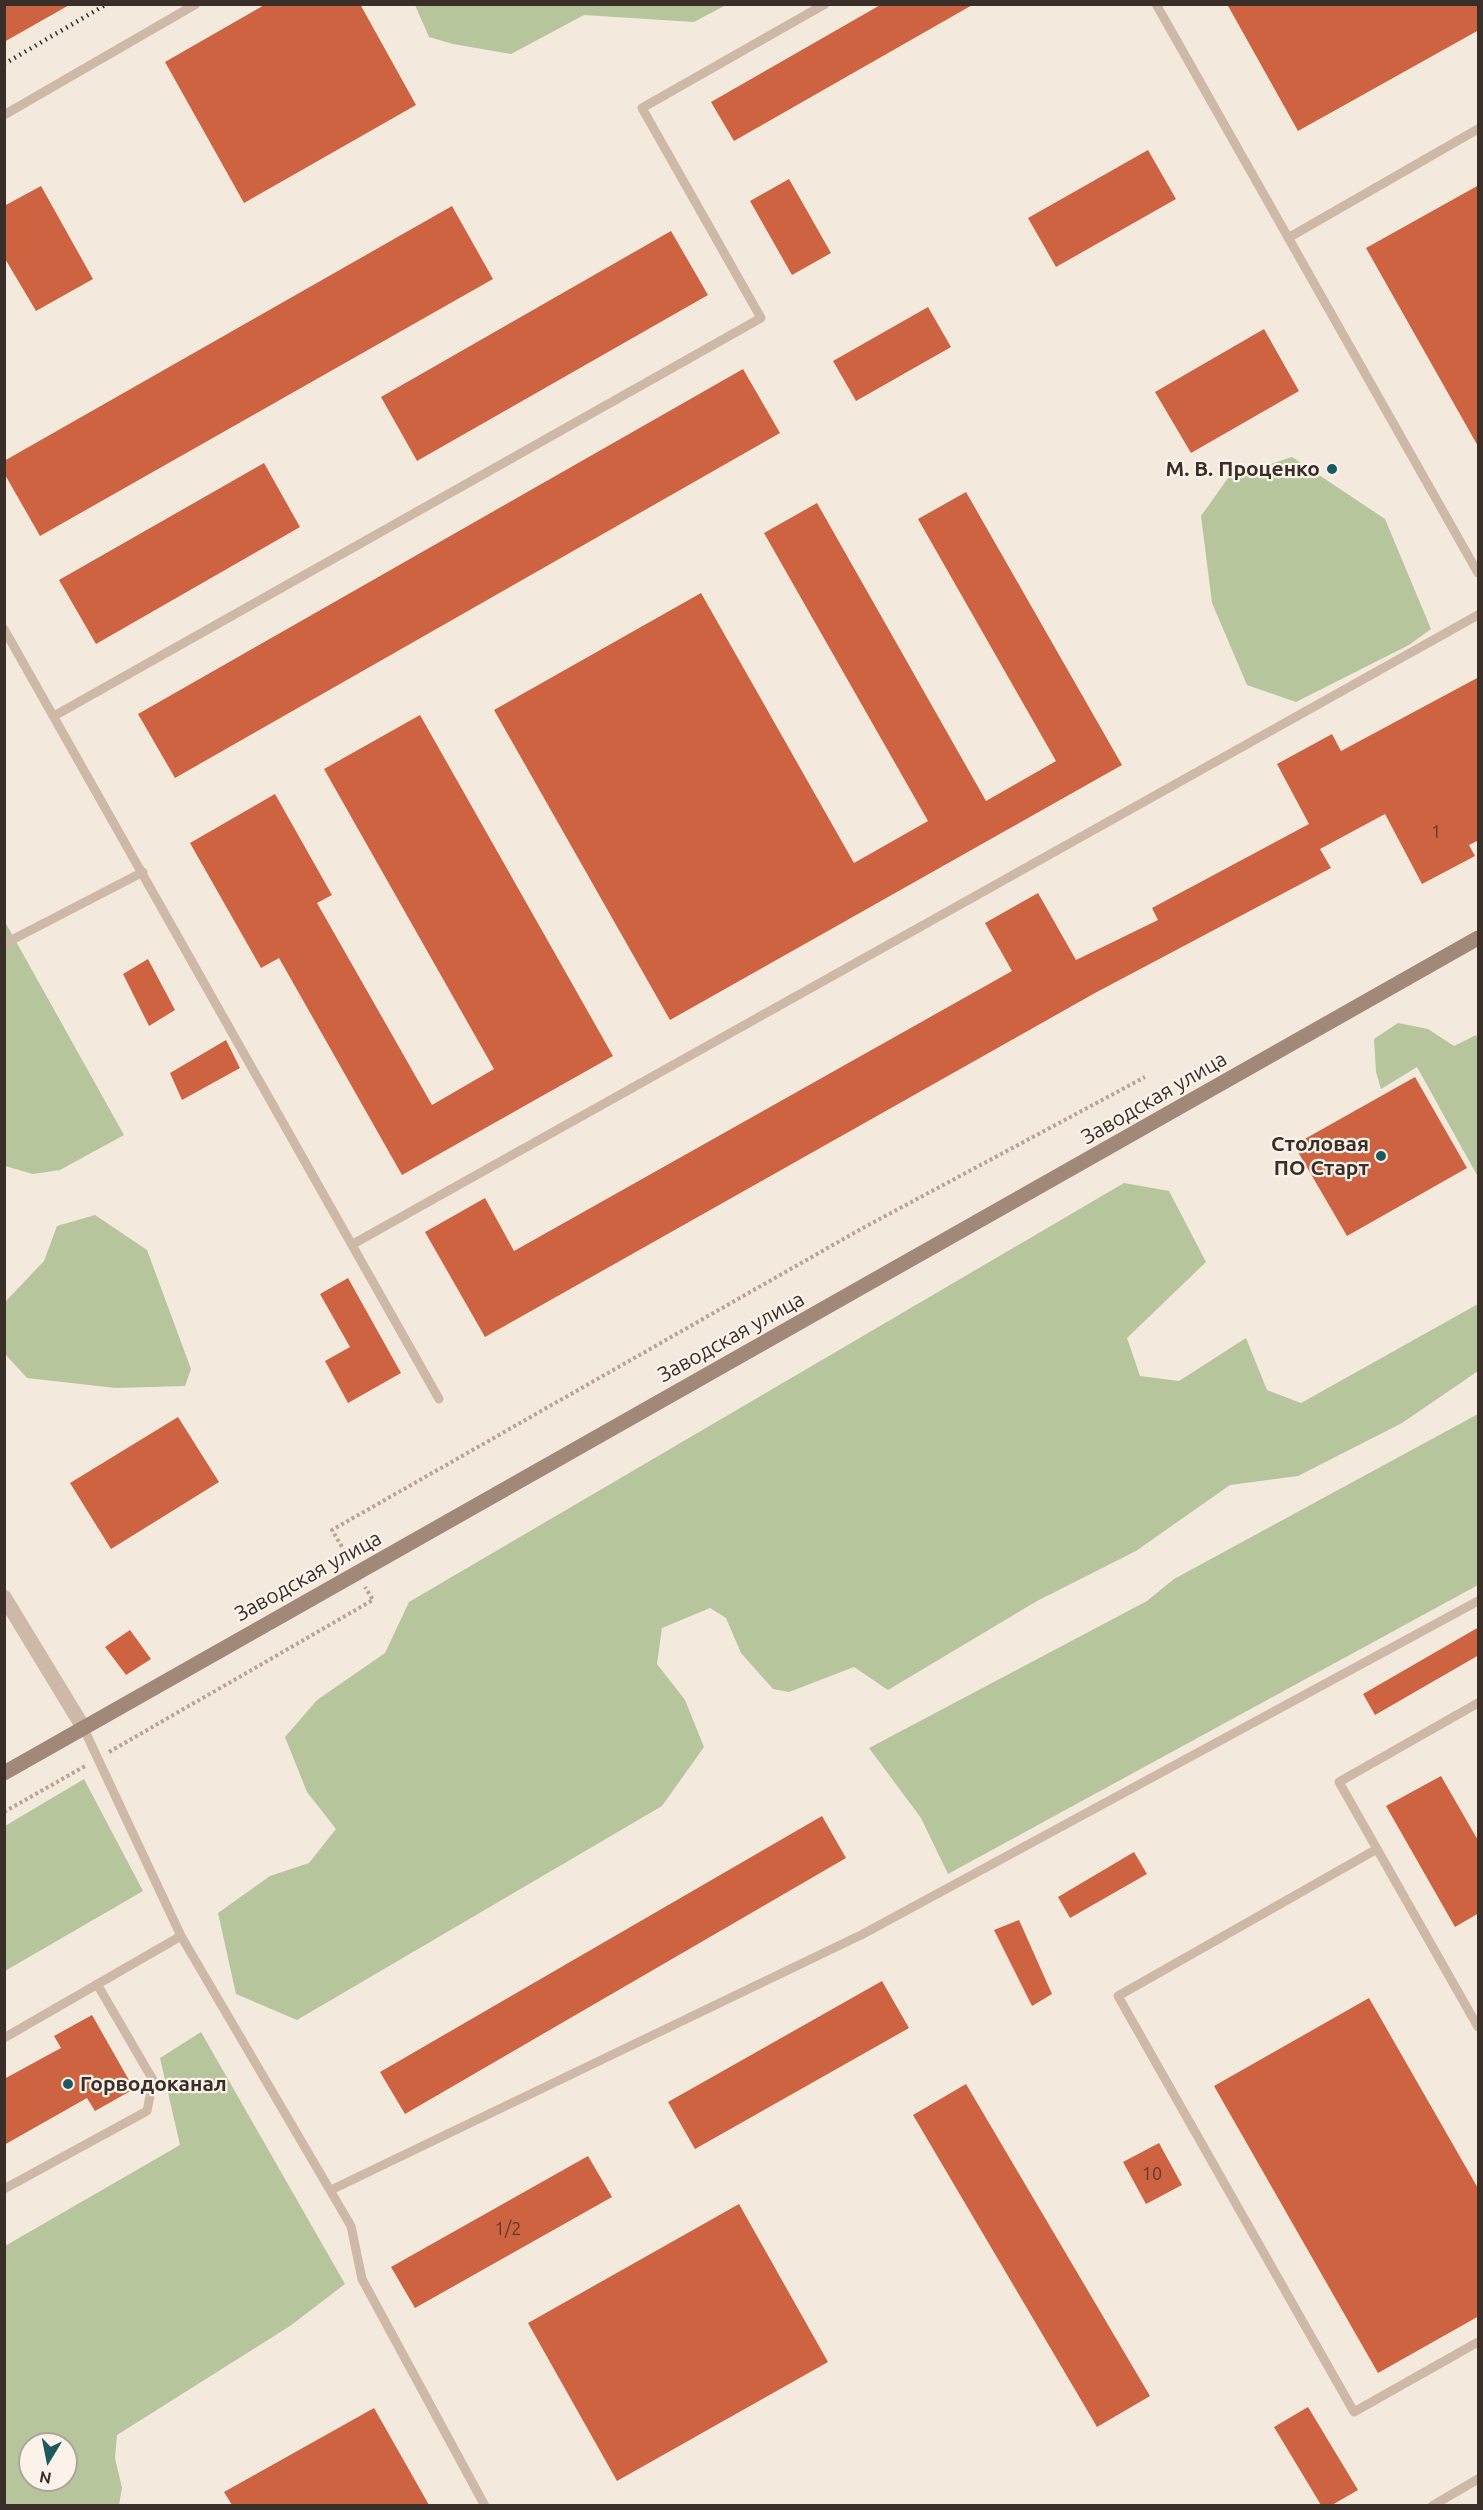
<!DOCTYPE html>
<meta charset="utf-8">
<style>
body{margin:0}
#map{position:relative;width:1483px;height:2510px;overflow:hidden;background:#f4e9dd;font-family:Ubuntu,sans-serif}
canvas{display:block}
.frame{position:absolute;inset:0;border:6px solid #3a2e29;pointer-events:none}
.north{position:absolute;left:18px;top:2432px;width:60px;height:60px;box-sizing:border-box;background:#fbf3ea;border:2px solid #aea49d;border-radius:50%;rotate:190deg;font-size:16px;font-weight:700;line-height:24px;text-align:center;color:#3a2e29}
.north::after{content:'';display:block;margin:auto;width:21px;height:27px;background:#1b5a5f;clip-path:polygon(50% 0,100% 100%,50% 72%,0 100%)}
</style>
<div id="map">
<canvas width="1483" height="2510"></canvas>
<div class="frame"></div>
<div class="north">N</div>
</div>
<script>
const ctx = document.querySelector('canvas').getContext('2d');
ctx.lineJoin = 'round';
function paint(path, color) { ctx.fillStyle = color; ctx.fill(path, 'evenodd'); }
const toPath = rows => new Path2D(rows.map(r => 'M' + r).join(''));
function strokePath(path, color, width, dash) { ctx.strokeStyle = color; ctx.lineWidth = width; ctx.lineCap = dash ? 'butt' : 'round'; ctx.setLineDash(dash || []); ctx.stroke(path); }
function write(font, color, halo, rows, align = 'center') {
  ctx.font = font + ' Ubuntu,sans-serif'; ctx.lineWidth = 4.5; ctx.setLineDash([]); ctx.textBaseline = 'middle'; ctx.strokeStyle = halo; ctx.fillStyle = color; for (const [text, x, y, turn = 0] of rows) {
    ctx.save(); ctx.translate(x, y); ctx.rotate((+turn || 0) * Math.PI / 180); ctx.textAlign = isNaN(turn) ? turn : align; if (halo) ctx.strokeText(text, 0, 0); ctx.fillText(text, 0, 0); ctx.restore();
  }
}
paint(toPath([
 [415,5,726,5,694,22,584,15,511,54,453,44,429,37],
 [1292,457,1385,519,1431,629,1409,645,1296,702,1247,685,1212,603,1201,516,1228,478],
 [4,920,124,1135,60,1170,33,1174,5,1166],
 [1398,1023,1428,1029,1454,1046,1476,1035,1478,1040,1478,1177,1417,1067,1381,1089,1376,1072,1374,1039],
 [1124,1183,1169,1191,1206,1262,1127,1338,1140,1376,1179,1381,1246,1338,1267,1390,1301,1403,1478,1304,1478,1371,1402,1423,1298,1476,1230,1485,1136,1551,1037,1601,888,1690,854,1667,789,1692,773,1689,741,1653,726,1618,710,1608,662,1628,657,1664,685,1700,704,1747,662,1806,297,2020,236,1994,218,1913,270,1876,309,1863,336,1829,307,1792,285,1737,317,1700,385,1653,409,1602],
 [95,1215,147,1250,191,1369,185,1386,116,1388,27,1378,5,1354,5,1302,44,1261,57,1226],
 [1478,1414,1478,1585,948,1874,921,1818,869,1748,1147,1601,1174,1579],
 [84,1779,143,1891,5,1971,5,1826],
 [201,2032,345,2284,290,2326,117,2435,115,2458,122,2488,119,2505,5,2505,5,2246,180,2145,160,2058],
 [30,2444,66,2444,66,2480,30,2480]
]), '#b7c59c');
paint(toPath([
 [4,4,71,4,4,42],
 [266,4,360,4,416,105,244,203,165,62],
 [882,4,974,4,734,141,711,102],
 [1227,4,1479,4,1479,30,1298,131],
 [1148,150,1176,199,1056,267,1028,218],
 [789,179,831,253,792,275,750,201],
 [1479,185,1479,448,1366,248],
 [41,186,93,279,36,311,4,257,4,206],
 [452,206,493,279,40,536,4,473,4,461],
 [671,231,708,295,417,461,381,397],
 [928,307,951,347,856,401,833,361],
 [1264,329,1299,391,1191,453,1155,392],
 [743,369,780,433,175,778,138,714],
 [264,463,300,527,96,644,59,580],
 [966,492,1122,765,670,1020,494,710,701,593,854,863,928,821,764,533,817,503,986,801,1056,761,918,519],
 [1479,677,1479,840,1469,845,1475,856,1422,884,1385,814,1320,849,1331,868,1095,993,485,1337,425,1232,485,1198,514,1251,1012,971,985,923,1038,893,1076,960,1158,920,1152,908,1309,824,1277,764,1332,734,1341,751],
 [420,715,613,1056,402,1175,279,958,261,968,190,843,275,794,332,895,317,903,432,1105,494,1069,324,769],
 [148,959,175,1010,149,1026,123,974],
 [226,1040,240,1068,182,1100,170,1073],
 [1415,1077,1467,1168,1347,1236,1294,1145],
 [348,1278,401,1373,348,1403,325,1361,350,1347,320,1294],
 [178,1417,219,1482,111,1549,70,1483],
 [1479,1627,1479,1655,1375,1715,1363,1694],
 [130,1630,151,1659,126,1675,105,1647],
 [1441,1776,1479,1842,1479,1913,1455,1927,1386,1806],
 [822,1816,846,1858,405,2114,380,2072],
 [1134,1852,1147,1874,1070,1918,1058,1897],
 [1019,1920,1052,1994,1032,2006,994,1930],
 [882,1981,909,2028,695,2149,668,2102],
 [1369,1998,1479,2190,1479,2316,1378,2373,1214,2086],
 [92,2015,134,2089,95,2111,87,2098,4,2145,4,2079,61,2048,54,2036],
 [966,2084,1150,2396,1097,2427,913,2115],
 [1159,2143,1182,2185,1146,2204,1123,2162],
 [588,2156,612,2197,415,2308,391,2267],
 [739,2204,828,2362,617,2481,528,2323],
 [1308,2407,1358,2490,1332,2505,1321,2505,1274,2427],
 [374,2408,429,2505,232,2505,224,2492]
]), '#ce6341');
strokePath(toPath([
 [348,1557,332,1530,861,1229,1145,1077],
 [109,1752,373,1600,365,1587],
 [4,1812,87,1765]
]), '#baa392', 4, [3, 3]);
strokePath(toPath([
 [1156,4,1478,573],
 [4,115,196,4],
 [1288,238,1478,129],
 [4,629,439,1399],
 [54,716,761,318,642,108,825,4],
 [4,944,143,872],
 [353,1244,1478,615],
 [1478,1703,1339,1782,1478,2027],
 [83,1727,181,1936,351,2226,362,2279,485,2506],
 [1377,1849,1118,1996,1354,2412,1478,2342],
 [4,2038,181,1936],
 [4,2189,147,2111,153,2080,97,1984],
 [331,2190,863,1934,1478,1601],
 [1432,2506,1478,2479]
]), '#ceb9a8', 9);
strokePath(toPath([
 [4,1597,83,1727]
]), '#ceb9a8', 15);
strokePath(toPath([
 [4,1773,1478,938]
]), '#a18879', 15);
strokePath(toPath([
 [4,64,107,4]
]), '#3a2e29', 4.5, [1.5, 4.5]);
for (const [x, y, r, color] of [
 [1332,469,6,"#1b5a5f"],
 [1381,1156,6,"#1b5a5f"],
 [68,2084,6,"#1b5a5f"]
]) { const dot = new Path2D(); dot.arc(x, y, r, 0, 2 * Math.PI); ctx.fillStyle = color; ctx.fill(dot); strokePath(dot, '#fbf3ea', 2); }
write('18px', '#5f3b2f', null, [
 ["1",1436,832],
 ["10",1152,2174],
 ["1/2",508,2229]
]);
write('bold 21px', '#3a2e29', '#fbf3ea', [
 ["М. В. Проценко",1320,469],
 ["Столовая",1369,1144],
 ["ПО Старт",1369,1168],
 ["Горводоканал",80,2084,"left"]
], 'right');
write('21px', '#3a2e29', '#fbf3ea', [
 ["Заводская улица",1154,1098,-30],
 ["Заводская улица",731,1337,-29],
 ["Заводская улица",308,1576,-29]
]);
</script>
